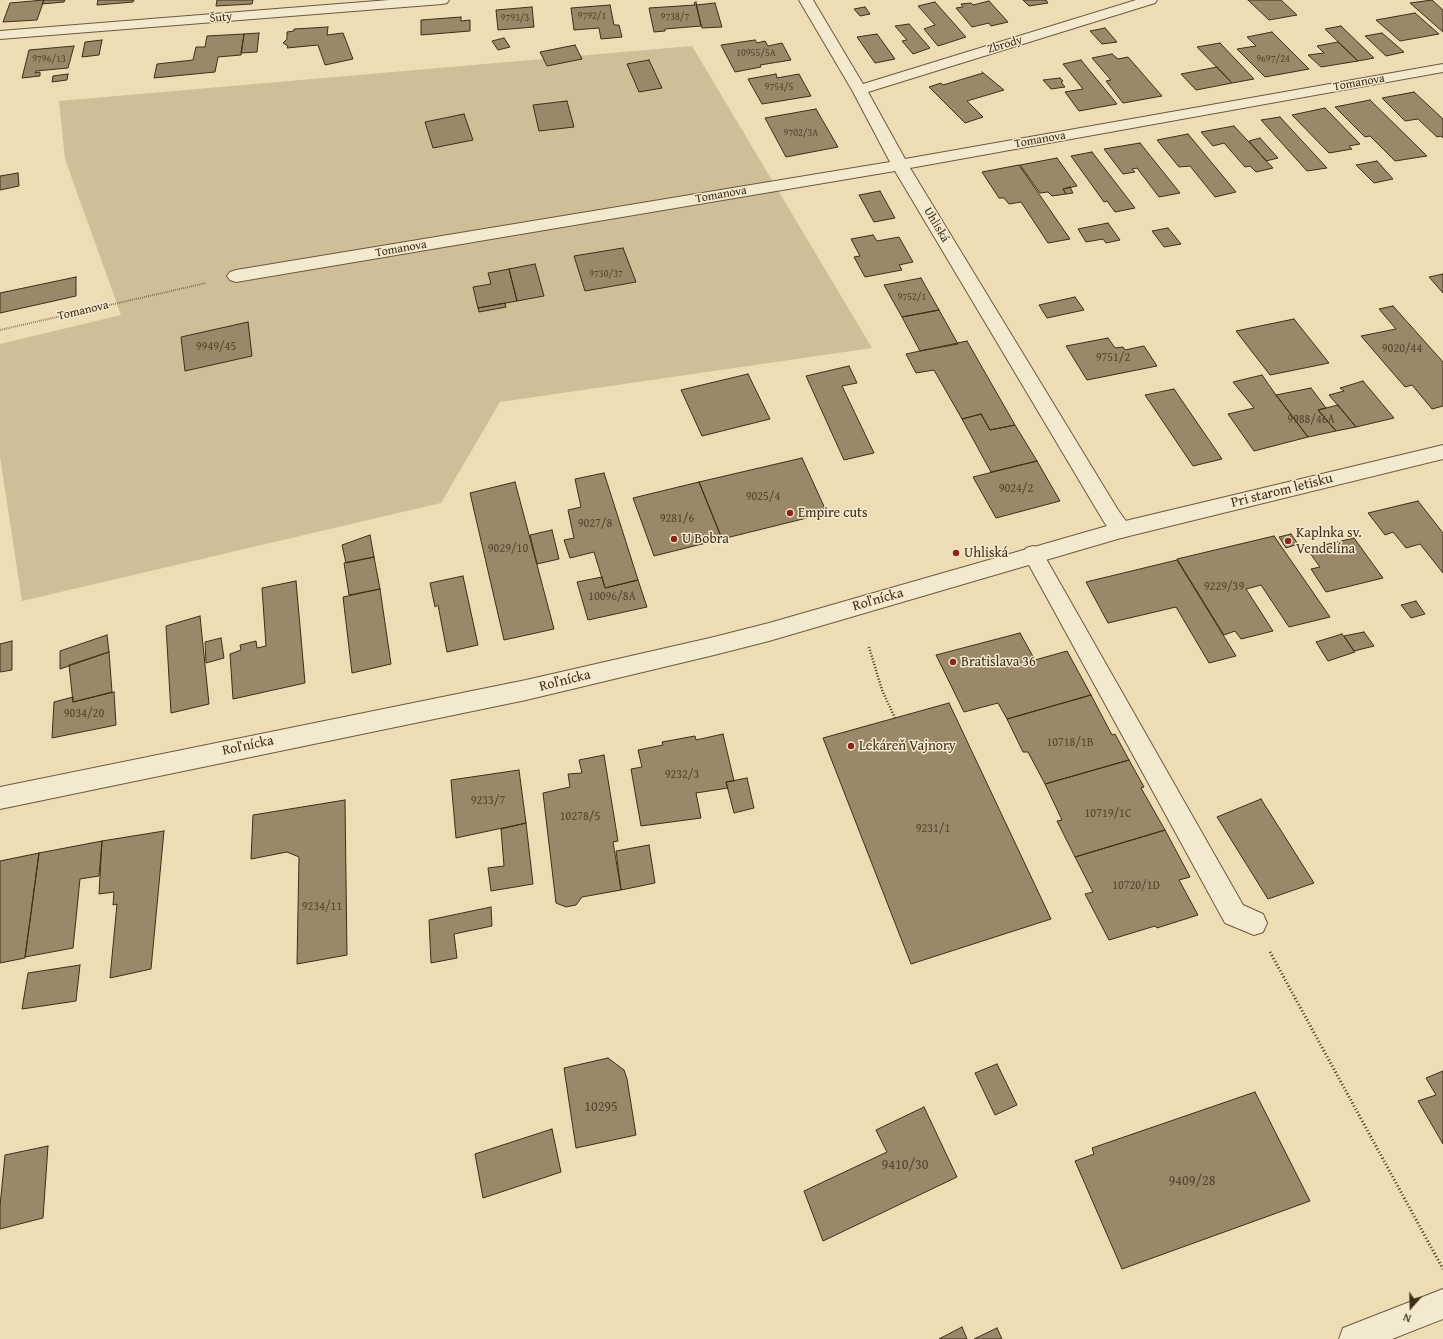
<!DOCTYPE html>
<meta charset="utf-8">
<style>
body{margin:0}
#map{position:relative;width:1443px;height:1339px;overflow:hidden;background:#edddb4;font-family:"Gentium Book Plus",serif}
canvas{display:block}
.north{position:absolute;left:1391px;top:1287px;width:40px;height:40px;-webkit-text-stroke:3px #f3e9ce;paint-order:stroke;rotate:200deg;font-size:11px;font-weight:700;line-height:16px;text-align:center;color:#3e2e17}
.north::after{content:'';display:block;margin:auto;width:14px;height:18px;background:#3e2e17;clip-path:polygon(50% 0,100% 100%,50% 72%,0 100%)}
</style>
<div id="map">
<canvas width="1443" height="1339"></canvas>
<div class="north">N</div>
</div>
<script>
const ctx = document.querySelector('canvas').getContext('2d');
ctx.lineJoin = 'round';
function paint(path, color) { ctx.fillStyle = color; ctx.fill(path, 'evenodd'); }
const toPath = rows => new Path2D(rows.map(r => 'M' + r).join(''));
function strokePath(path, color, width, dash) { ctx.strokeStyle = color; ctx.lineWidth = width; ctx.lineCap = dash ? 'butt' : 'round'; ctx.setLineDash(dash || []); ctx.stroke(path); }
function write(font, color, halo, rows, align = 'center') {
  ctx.font = font + ' "Gentium Book Plus",serif'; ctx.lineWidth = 3; ctx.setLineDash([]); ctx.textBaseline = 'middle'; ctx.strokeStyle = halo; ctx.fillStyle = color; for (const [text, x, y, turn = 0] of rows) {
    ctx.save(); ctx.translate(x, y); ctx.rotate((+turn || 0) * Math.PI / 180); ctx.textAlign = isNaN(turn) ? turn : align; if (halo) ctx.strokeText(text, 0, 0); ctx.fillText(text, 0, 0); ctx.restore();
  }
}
paint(toPath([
 [692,46,872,348,500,402,441,503,22,601,0,457,0,344,121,315,65,159,59,101]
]), '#cfbf99');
const building = toPath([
 [44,0,37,20,3,22,10,3,44,0],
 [44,0,65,0,64,2,42,4,44,0],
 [98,0,134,0,133,2,97,5,98,0],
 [217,0,253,0,252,4,216,6,217,0],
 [1023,0,1046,0,1048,3,1029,6,1023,0],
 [1248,0,1281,0,1297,15,1269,20,1248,0],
 [1432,0,1443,10,1443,32,1410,3,1432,0],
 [989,1,1008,22,991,26,989,23,972,27,956,8,963,7,961,4,971,3,973,5,989,1],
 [696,2,701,26,665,29,665,31,654,32,649,8,695,5,694,3,696,2],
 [935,2,966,37,938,46,924,29,935,25,918,6,935,2],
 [715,3,722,27,702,28,696,5,715,3],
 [610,5,614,25,619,25,622,37,601,39,599,28,574,30,571,8,610,5],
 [532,7,534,27,498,30,496,10,532,7],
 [865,7,870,14,860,16,854,9,865,7],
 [1415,13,1439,34,1400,41,1376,20,1415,13],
 [461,17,461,21,470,20,470,31,421,35,421,20,461,17],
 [909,24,930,48,913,54,902,41,907,40,895,26,909,24],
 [1341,26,1374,58,1358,61,1325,29,1341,26],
 [328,27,327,35,343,33,353,59,325,65,318,45,287,48,288,46,283,43,287,39,287,32,294,31,294,29,328,27],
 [1105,28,1117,42,1102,44,1090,31,1105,28],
 [1272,32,1309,69,1265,77,1237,49,1256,46,1247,37,1272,32],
 [259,33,257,52,241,53,244,34,259,33],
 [1382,33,1404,52,1386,56,1365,36,1382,33],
 [244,34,241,55,218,57,215,72,154,78,157,64,193,60,196,47,205,47,207,36,244,34],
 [877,34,895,59,875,63,857,37,877,34],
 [504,38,510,47,498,50,492,41,504,38],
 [102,40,99,55,82,57,85,42,102,40],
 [755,40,757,43,765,41,768,46,782,43,791,60,760,65,761,67,735,72,721,45,755,40],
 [1338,42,1358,61,1321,67,1308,55,1324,53,1317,46,1338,42],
 [1220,43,1254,79,1232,83,1197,47,1220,43],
 [575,45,582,59,547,66,540,52,575,45],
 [74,46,68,68,36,71,35,73,40,72,40,76,22,78,29,50,74,46],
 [1112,54,1118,59,1128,57,1162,96,1123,103,1106,81,1111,80,1092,58,1112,54],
 [649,60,662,88,639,92,627,64,649,60],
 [1081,60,1117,104,1079,111,1065,92,1083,89,1063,64,1081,60],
 [1217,67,1232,83,1196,90,1181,74,1217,67],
 [982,72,1004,90,967,101,983,117,965,123,929,87,941,83,943,85,983,73,982,72],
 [68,74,67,80,52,82,53,76,68,74],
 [776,74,777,78,799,74,811,96,762,104,748,79,776,74],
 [1060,78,1063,81,1061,82,1065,87,1051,89,1043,80,1060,78],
 [1414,92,1443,119,1443,138,1441,136,1437,137,1418,119,1405,121,1382,98,1414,92],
 [1370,100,1427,156,1395,161,1370,136,1365,137,1335,107,1370,100],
 [567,101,574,127,539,131,533,105,567,101],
 [1325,108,1360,144,1349,146,1352,149,1329,153,1292,115,1325,108],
 [816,109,838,147,786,157,765,118,816,109],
 [464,114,473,140,433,148,425,122,464,114],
 [1280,117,1327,168,1307,171,1261,120,1280,117],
 [1234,126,1273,168,1256,172,1250,166,1245,167,1224,143,1213,146,1201,132,1234,126],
 [1188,134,1236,192,1215,197,1190,166,1179,167,1157,140,1188,134],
 [1260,138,1278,158,1266,161,1249,141,1260,138],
 [1140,143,1180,193,1159,197,1137,168,1132,169,1135,172,1123,174,1104,149,1140,143],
 [1092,152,1135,208,1115,212,1107,201,1104,202,1071,156,1092,152],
 [1057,158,1077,186,1063,189,1066,194,1052,196,1048,192,1040,193,1020,165,1057,158],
 [1377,161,1393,179,1374,183,1356,165,1377,161],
 [1019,165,1070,239,1048,243,1021,202,1009,204,1004,198,999,198,982,172,1019,165],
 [18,173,19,186,0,190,0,176,18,173],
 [1070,187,1073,193,1066,194,1063,189,1070,187],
 [880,191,895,218,874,222,859,195,880,191],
 [1108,223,1120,240,1106,243,1103,239,1086,242,1078,229,1108,223],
 [1168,228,1181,244,1164,247,1152,231,1168,228],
 [873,235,877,241,899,237,913,262,899,265,902,270,865,277,854,257,860,256,851,239,873,235],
 [623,248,636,282,585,291,574,256,623,248],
 [535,264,544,296,517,301,509,269,535,264],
 [509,269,517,301,478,308,473,287,491,284,488,273,509,269],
 [1443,274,1443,293,1429,277,1443,274],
 [76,277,76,296,0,313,0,293,76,277],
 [921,278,939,310,902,317,884,285,921,278],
 [1075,297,1084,310,1047,318,1039,305,1075,297],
 [505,303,506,307,479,312,478,308,505,303],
 [1393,306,1443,362,1443,406,1432,409,1412,385,1405,387,1361,336,1396,329,1379,309,1393,306],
 [939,310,958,344,920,351,902,317,939,310],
 [1294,319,1329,363,1270,375,1236,331,1294,319],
 [248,322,252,356,185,371,181,337,248,322],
 [1108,338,1115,348,1123,347,1125,350,1144,346,1157,366,1087,380,1066,346,1108,338],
 [967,341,1015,425,990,430,981,414,962,419,934,370,916,373,906,354,967,341],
 [849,366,857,383,842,386,874,453,844,460,806,376,849,366],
 [748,374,770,419,702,436,681,390,748,374],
 [1262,375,1276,395,1308,437,1254,451,1228,414,1254,408,1233,382,1262,375],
 [1363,381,1394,418,1356,427,1329,395,1344,391,1340,388,1363,381],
 [1311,388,1326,408,1318,410,1336,431,1308,437,1276,395,1311,388],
 [1174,389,1222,459,1193,466,1145,395,1174,389],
 [1338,405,1356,427,1336,431,1318,410,1338,405],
 [981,414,990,430,1015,425,1037,461,991,472,962,419,981,414],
 [802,458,827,513,722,539,699,482,802,458],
 [1037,461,1060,501,996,518,973,477,1037,461],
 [604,473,638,580,605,588,594,552,570,558,564,540,574,538,568,510,581,507,575,479,604,473],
 [515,482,554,629,504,640,470,493,515,482],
 [699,482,722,539,654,556,633,498,699,482],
 [1418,501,1443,533,1443,573,1420,544,1406,548,1393,532,1385,535,1368,513,1418,501],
 [552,530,559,559,537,564,530,535,552,530],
 [1291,534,1298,544,1286,548,1279,537,1291,534],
 [370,535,374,557,346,563,342,545,370,535],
 [1274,536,1330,617,1289,627,1261,585,1246,589,1273,631,1241,639,1235,631,1224,635,1177,559,1274,536],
 [1354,538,1383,578,1326,592,1311,569,1320,567,1307,549,1354,538],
 [374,557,380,589,349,595,344,563,374,557],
 [1177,560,1236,656,1209,663,1176,607,1108,623,1086,582,1177,560],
 [463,576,478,645,447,652,438,605,435,607,430,583,463,576],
 [602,577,605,588,638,580,647,607,588,620,577,582,602,577],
 [296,581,305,683,233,699,230,654,241,650,240,645,256,641,257,648,266,646,262,588,296,581],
 [380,589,391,664,352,673,343,597,380,589],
 [1416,601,1425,614,1411,618,1401,605,1416,601],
 [200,616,209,704,171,713,166,626,200,616],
 [1364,632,1374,646,1354,651,1344,636,1364,632],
 [1020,633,1035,660,1067,651,1091,695,1007,719,998,703,964,712,936,655,1020,633],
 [1342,634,1355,652,1328,661,1316,642,1342,634],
 [107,635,109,652,60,669,60,651,107,635],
 [221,638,224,658,206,663,205,642,221,638],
 [12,641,12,670,0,672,0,644,12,641],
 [109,652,112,692,73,702,69,665,109,652],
 [114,692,116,725,52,738,54,702,73,697,73,702,114,692],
 [1091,695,1112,735,1115,734,1129,760,1045,784,1028,752,1023,752,1007,719,1091,695],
 [949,703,1051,919,911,964,823,738,949,703],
 [723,734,734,781,726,782,728,788,696,793,701,818,641,826,631,769,642,767,638,750,663,745,662,742,695,736,696,740,723,734],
 [604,755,618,841,613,842,621,890,582,897,576,905,566,907,556,903,543,793,570,787,568,774,582,773,579,760,604,755],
 [1129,760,1144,787,1141,788,1165,830,1075,857,1057,821,1062,820,1045,784,1129,760],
 [519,770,526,823,456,838,451,780,519,770],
 [747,778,754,808,734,813,726,782,747,778],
 [1261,799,1314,883,1268,899,1217,817,1261,799],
 [345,800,347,955,297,964,299,857,287,852,251,859,253,815,345,800],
 [526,823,533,884,491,891,488,868,504,866,501,829,526,823],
 [1165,830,1190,877,1179,880,1198,915,1157,928,1155,926,1109,940,1085,894,1093,892,1075,857,1165,830],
 [164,831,151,969,110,978,117,904,113,905,114,892,99,894,102,841,164,831],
 [102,841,99,876,80,879,73,948,25,957,39,853,102,841],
 [649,845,655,883,621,890,616,851,649,845],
 [39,853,25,958,0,963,0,861,39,853],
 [491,907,492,926,454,934,457,958,431,963,429,920,491,907],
 [80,965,76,1001,22,1009,28,973,80,965],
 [608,1058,624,1070,627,1079,636,1135,576,1148,564,1068,608,1058],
 [997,1064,1017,1105,995,1115,975,1073,997,1064],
 [1443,1071,1443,1144,1418,1101,1436,1095,1426,1078,1443,1071],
 [1255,1092,1310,1201,1122,1269,1075,1161,1094,1154,1092,1148,1255,1092],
 [924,1107,957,1177,823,1241,804,1191,887,1152,876,1130,924,1107],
 [552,1129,561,1172,483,1198,475,1154,552,1129],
 [48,1146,43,1218,0,1229,0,1206,5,1155,48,1146],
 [962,1327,967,1339,939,1339,962,1327],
 [997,1328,1002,1339,974,1339,997,1328]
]);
paint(building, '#998969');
strokePath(building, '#3e2e17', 1);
const service = toPath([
 [1033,546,1040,548,1243,905,1263,914,1267,923,1263,932,1254,935,1225,923,1023,554,1026,548,1033,546]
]);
const minor = toPath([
 [389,0,449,0,447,3,442,4,0,39,0,31,389,0],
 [799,0,813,0,863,84,1136,0,1157,0,1155,3,868,92,905,159,1443,64,1443,72,910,168,1118,510,1128,524,1131,530,1128,536,1121,538,1114,536,1104,522,895,171,236,282,230,280,227,276,230,272,236,270,890,162,852,90,799,0],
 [1443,1289,1443,1319,1392,1339,1339,1339,1343,1328,1443,1289]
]);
const tertiary = toPath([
 [1443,445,1443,459,1121,538,769,641,714,655,526,700,0,809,0,787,526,680,714,637,769,623,1121,522,1443,445]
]);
strokePath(service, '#6a5a3e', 2);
strokePath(minor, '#6a5a3e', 2);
strokePath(tertiary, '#6a5a3e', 2);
strokePath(toPath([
 [0,330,206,283]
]), '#3e2e17', 2, [0.5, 1.5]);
strokePath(toPath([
 [869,647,882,690,895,718]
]), '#3e2e17', 2.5, [1, 2]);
strokePath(toPath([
 [1270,952,1443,1269]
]), '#3e2e17', 3, [1, 2.5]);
paint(service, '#f3e9ce');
paint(minor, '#f3e9ce');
paint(tertiary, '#f3e9ce');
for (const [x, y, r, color] of [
 [790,513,4,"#8f2418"],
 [674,539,4,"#8f2418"],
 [1288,541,4,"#8f2418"],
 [956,553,4,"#8f2418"],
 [953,662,4,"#8f2418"],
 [851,746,4,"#8f2418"]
]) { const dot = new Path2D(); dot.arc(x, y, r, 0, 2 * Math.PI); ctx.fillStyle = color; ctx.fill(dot); strokePath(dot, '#f3e9ce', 1.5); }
write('10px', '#55452c', null, [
 ["9792/1",592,16],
 ["9738/7",675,17],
 ["9793/3",515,18],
 ["10955/5A",756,53],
 ["9796/13",49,59],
 ["9697/24",1273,59],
 ["9754/5",779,87],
 ["9702/3A",801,133],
 ["9730/37",606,274],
 ["9752/1",912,297]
]);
write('12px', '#3e2e17', '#f3e9ce', [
 ["Šuty",221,18,-5],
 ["Zbrody",1005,45,-17],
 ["Tomanova",1359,83,-10],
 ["Tomanova",1040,140,-10],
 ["Tomanova",721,195,-10],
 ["Uhliská",936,225,59],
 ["Tomanova",401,249,-10],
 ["Tomanova",83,311,-13]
]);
write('12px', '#55452c', null, [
 ["9949/45",216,347],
 ["9020/44",1402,349],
 ["9751/2",1113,358],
 ["9988/46A",1311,420],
 ["9024/2",1016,489],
 ["9025/4",763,497],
 ["9281/6",677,519],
 ["9027/8",595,524],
 ["9029/10",508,549],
 ["9229/39",1224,587],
 ["10096/8A",612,597],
 ["9034/20",84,714],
 ["10718/1B",1070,743],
 ["9232/3",682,775],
 ["9233/7",488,801],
 ["10719/1C",1108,814],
 ["10278/5",580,817],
 ["9231/1",933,829],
 ["10720/1D",1136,886],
 ["9234/11",322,907]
]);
write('14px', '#3e2e17', '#f3e9ce', [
 ["Pri starom letisku",1282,491,-14],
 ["Roľnícka",878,600,-16],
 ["Roľnícka",565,681,-14],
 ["Roľnícka",248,746,-12]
]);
write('14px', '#3e2e17', '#f3e9ce', [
 ["Empire cuts",798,513],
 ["Kaplnka sv.",1296,533],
 ["Vendelína",1296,549],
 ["U Bobra",682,539],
 ["Uhliská",964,553],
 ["Bratislava 36",961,662],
 ["Lekáreň Vajnory",859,746]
], 'left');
write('14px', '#55452c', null, [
 ["10295",601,1107],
 ["9410/30",905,1165],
 ["9409/28",1192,1181]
]);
</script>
